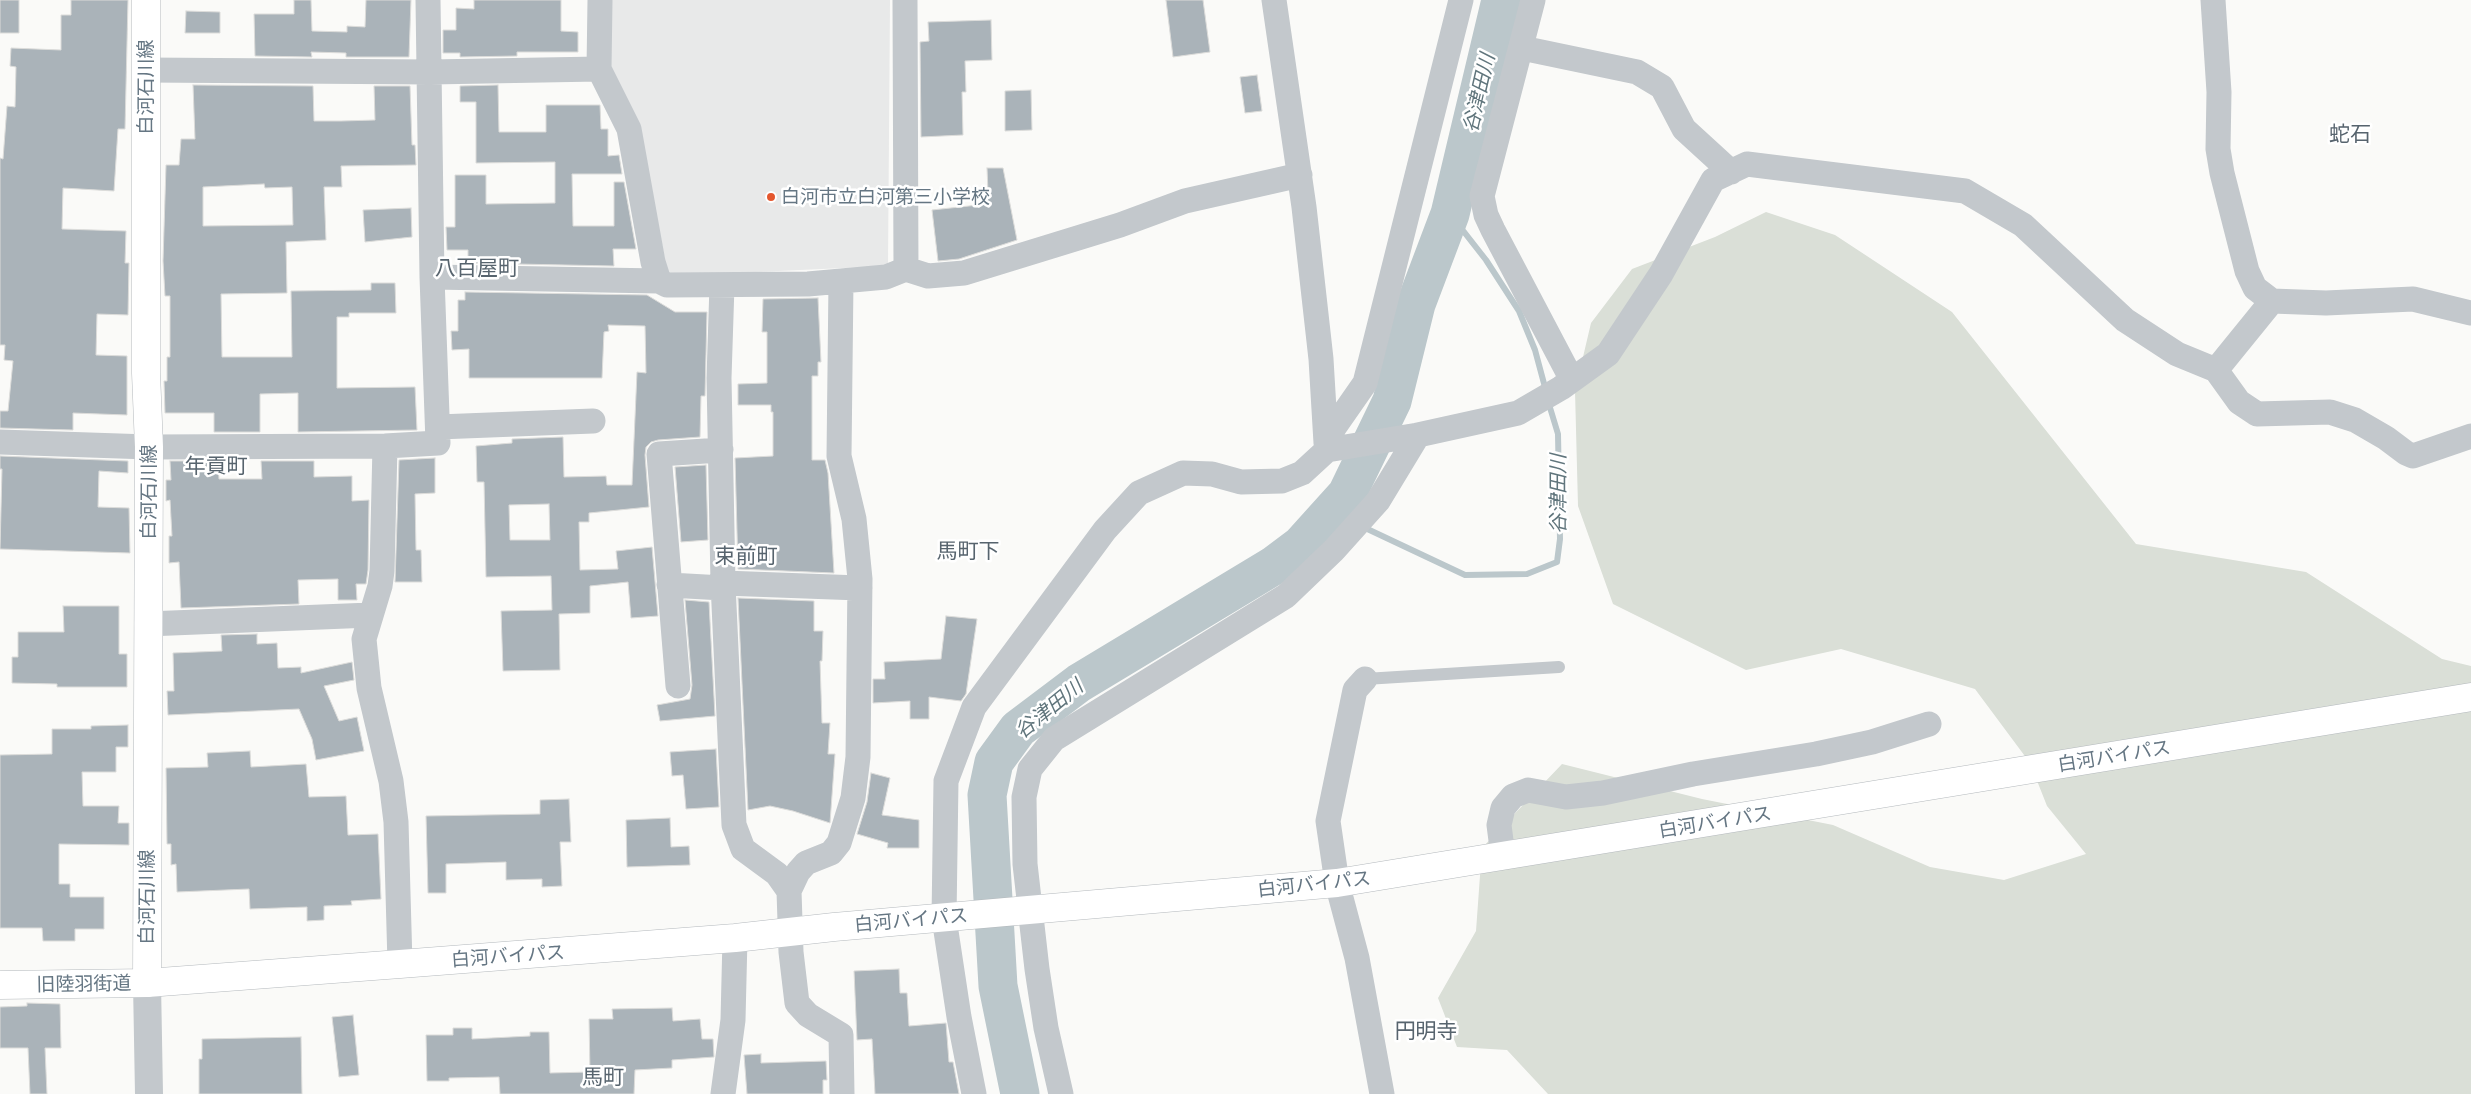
<!DOCTYPE html>
<meta charset="utf-8">
<style>
body{margin:0}
canvas{display:block;background:#fafaf8}
</style>
<canvas width="2471" height="1094"></canvas>
<script>
const ctx = document.querySelector('canvas').getContext('2d');
ctx.lineJoin = 'round';
function paint(path, color) { ctx.fillStyle = color; ctx.fill(path, 'evenodd'); }
const toPath = rows => new Path2D(rows.map(r => 'M' + r).join(''));
function strokePath(path, color, width, dash) { ctx.strokeStyle = color; ctx.lineWidth = width; ctx.lineCap = dash ? 'butt' : 'round'; ctx.setLineDash(dash || []); ctx.stroke(path); }
function write(font, color, halo, rows, align = 'center') {
  ctx.font = font + ' Commissioner,"Noto Sans JP",sans-serif'; ctx.lineWidth = 5; ctx.setLineDash([]); ctx.textBaseline = 'middle'; ctx.strokeStyle = halo; ctx.fillStyle = color; for (const [text, x, y, turn = 0] of rows) {
    ctx.save(); ctx.translate(x, y); ctx.rotate((+turn || 0) * Math.PI / 180); ctx.textAlign = isNaN(turn) ? turn : align; if (halo) ctx.strokeText(text, 0, 0); ctx.fillText(text, 0, 0); ctx.restore();
  }
}
paint(toPath([
 [610,0,890,0,888,266,668,276,640,128,610,67]
]), '#e8e9e9');
paint(toPath([
 [1766,212,1835,235,1952,312,2136,544,2306,572,2442,659,2471,666,2471,1094,1548,1094,1507,1050,1457,1047,1438,998,1476,931,1482,848,1562,764,1702,799,1833,825,1930,867,2004,880,2086,854,2047,806,2030,763,1975,689,1841,649,1746,670,1613,604,1578,506,1575,391,1591,323,1632,269,1715,237]
]), '#dadfd7');
strokePath(toPath([
 [1450,214,1486,260,1519,311,1535,350,1546,391],
 [1336,507,1353,520],
 [1361,526,1465,575,1527,574,1557,562,1560,539,1558,434,1548,401]
]), '#bbc7cb', 6);
strokePath(toPath([
 [1020,1094,998,986,987,795,994,762,1018,729,1079,683,1273,566,1301,545,1347,494,1392,401,1416,304,1450,214,1501,0]
]), '#bbc7cb', 39);
const building = toPath([
 [0,0,19,0,19,33,0,33,0,0],
 [71,0,128,0,125,129,118,129,114,191,63,188,62,229,126,231,125,263,129,263,128,315,97,314,96,355,127,356,127,415,73,413,73,430,0,428,0,411,8,411,13,361,4,360,5,345,0,345,0,158,3,159,7,106,15,107,16,67,10,66,11,48,61,50,61,15,71,15,71,0],
 [294,0,311,0,312,31,347,32,347,26,365,27,366,0,411,0,409,57,346,57,346,53,311,52,312,57,255,56,254,14,294,14,294,0],
 [474,0,561,0,561,31,578,32,578,52,517,52,517,56,460,57,460,53,443,53,443,30,456,30,456,8,474,9,474,0],
 [1166,0,1203,0,1210,52,1173,57,1166,0],
 [186,11,220,12,220,33,185,33,186,11],
 [991,20,992,60,965,61,966,92,962,92,963,135,921,137,920,42,929,41,928,22,991,20],
 [1257,75,1262,111,1245,113,1240,77,1257,75],
 [193,85,313,86,314,121,341,121,375,120,374,86,410,86,412,145,415,145,416,165,341,166,342,187,324,187,326,240,286,242,287,293,221,294,222,357,292,357,291,291,371,290,371,283,395,283,396,313,349,313,349,317,337,317,337,388,415,387,417,430,298,432,298,393,260,394,260,432,214,432,214,413,165,413,164,381,167,381,167,357,170,357,170,296,165,296,163,261,166,165,179,165,181,139,195,139,193,85],
 [264,184,265,188,292,187,293,225,203,226,203,187,264,184],
 [498,85,499,132,546,132,546,105,600,105,601,129,608,129,608,156,619,155,622,174,572,174,573,226,614,226,614,182,624,182,636,249,613,249,614,266,468,263,468,250,447,250,446,227,455,227,455,175,486,175,486,204,555,203,555,162,476,163,476,102,460,102,460,86,498,85],
 [1031,90,1032,130,1005,131,1005,91,1031,90],
 [987,168,1003,168,1017,240,959,259,938,261,932,210,978,205,975,194,988,192,987,168],
 [411,208,412,237,365,242,363,210,411,208],
 [465,292,647,295,675,312,707,312,705,396,701,396,700,437,658,440,651,442,646,447,645,455,649,507,589,513,589,522,579,522,580,570,618,569,616,551,652,547,658,616,631,618,628,582,590,586,590,613,559,614,560,670,503,671,501,611,552,610,551,576,486,577,484,482,477,482,476,446,512,443,512,439,563,437,564,477,606,476,607,485,632,485,637,372,646,373,645,326,608,325,609,331,604,332,602,378,469,378,469,349,452,350,451,331,458,331,458,300,465,300,465,292],
 [549,504,550,540,510,540,509,505,549,504],
 [818,298,821,362,818,362,818,376,812,376,812,460,825,460,828,473,834,573,738,569,735,458,773,456,773,412,771,412,771,405,738,405,738,384,767,383,767,332,762,332,763,299,818,298],
 [0,456,128,461,128,473,99,471,98,507,129,508,130,553,0,549,2,469,0,469,0,456],
 [435,458,435,493,415,494,416,550,421,550,422,582,395,582,399,460,435,458],
 [170,461,218,461,219,479,262,479,261,461,314,461,314,477,352,476,352,501,369,500,368,570,366,584,356,584,357,600,338,600,338,579,298,580,299,604,181,608,179,562,169,563,169,536,172,536,170,500,166,501,166,480,171,480,170,461],
 [706,465,708,540,681,542,675,467,706,465],
 [738,598,814,601,814,631,823,631,822,661,820,661,822,723,830,723,828,754,835,754,830,823,793,811,770,806,748,810,738,598],
 [685,600,709,602,715,716,660,721,657,705,690,699,692,685,685,600],
 [63,606,119,606,119,654,127,654,127,687,57,687,57,684,12,683,12,657,18,657,18,632,64,632,63,606],
 [946,616,977,619,966,694,961,701,929,697,929,719,910,719,910,701,873,703,873,679,885,679,884,662,941,659,946,616],
 [257,634,257,644,277,643,278,668,301,667,301,673,352,662,354,680,324,686,339,721,357,717,364,751,316,760,312,739,299,709,168,715,167,691,174,691,173,653,222,651,221,635,257,634],
 [128,725,128,747,116,747,116,772,82,772,83,806,119,806,118,823,129,823,129,845,59,844,59,884,70,884,70,897,104,897,104,929,75,929,75,941,43,941,42,928,0,928,0,755,52,754,52,729,91,729,91,726,128,725],
 [716,749,719,807,686,809,683,775,672,776,670,752,716,749],
 [250,751,251,767,306,764,309,797,346,796,348,835,378,834,381,899,351,901,352,905,324,906,324,920,307,921,307,907,250,909,249,889,177,892,176,864,171,865,171,844,167,844,166,768,208,767,207,753,250,751],
 [871,773,890,778,882,815,919,820,919,848,887,848,888,843,857,834,867,802,871,773],
 [569,799,571,842,560,842,562,886,542,887,542,879,506,880,506,862,446,864,446,893,428,893,426,816,540,814,540,800,569,799],
 [670,818,671,847,689,846,690,865,627,867,626,820,670,818],
 [899,969,900,993,907,993,909,1026,946,1023,949,1062,953,1062,959,1094,875,1094,872,1039,857,1040,854,971,899,969],
 [27,1003,60,1004,61,1048,45,1048,47,1094,30,1094,28,1048,0,1048,0,1007,27,1006,27,1003],
 [672,1008,673,1021,700,1019,702,1039,713,1039,714,1057,672,1060,672,1068,635,1070,634,1094,500,1094,499,1077,449,1078,449,1081,427,1081,426,1035,453,1035,453,1028,472,1028,472,1039,530,1036,530,1032,549,1032,550,1073,590,1072,589,1019,613,1019,612,1009,672,1008],
 [353,1015,359,1075,339,1077,332,1017,353,1015],
 [301,1037,302,1094,199,1094,199,1059,202,1059,202,1039,301,1037],
 [761,1054,761,1063,826,1061,827,1080,823,1080,823,1094,747,1094,744,1055,761,1054]
]);
paint(building, '#aab3b9');
strokePath(building, '#dcdcda', 1);
const primary = toPath([
 [146,0,146,373,149,447,147,983]
]);
const trunk = toPath([
 [0,985,147,983,400,964,735,938,834,927,1337,883,2471,697]
]);
strokePath(primary, '#b5babe', 29);
strokePath(trunk, '#b4b9bd', 29);
strokePath(toPath([
 [1365,679,1559,667]
]), '#c3c8cc', 12);
strokePath(toPath([
 [600,0,599,69,629,129,653,262,659,281,667,285,808,284,886,277,906,269,905,0],
 [1274,0,1304,207,1321,359,1326,443],
 [1533,0,1482,196,1486,215,1493,230,1572,380],
 [2213,0,2219,92,2218,149,2222,173,2247,271,2255,288,2272,301],
 [1522,48,1637,72,1662,87,1684,129,1731,172],
 [146,70,430,72,599,69],
 [906,269,928,276,964,273,1120,225,1185,201,1300,175],
 [432,277,659,281],
 [722,285,719,378,723,583,734,825,743,849,777,874,789,891,798,872,806,863,831,853,839,843,853,798,858,757,860,579,854,519,839,456,841,281],
 [2216,370,2272,301,2326,303,2413,299,2471,313],
 [438,427,593,421],
 [1326,439,1365,383,1461,0],
 [0,442,149,447,385,446,438,443,432,277,428,0],
 [385,446,382,571,380,586,364,639,369,688,391,781,396,822,400,964],
 [723,583,860,588],
 [669,585,723,588],
 [147,624,371,615],
 [1365,679,1355,690,1328,821,1337,883,1357,958,1382,1094],
 [678,686,659,454,721,450],
 [1503,856,1499,825,1503,808,1513,796,1528,790,1566,797,1603,793,1693,774,1816,754,1872,742,1929,724],
 [789,891,791,952,797,1003,808,1015,841,1035,842,1094],
 [723,1094,733,1020,735,938],
 [974,1094,959,1017,944,918,946,781,974,707,1105,530,1139,493,1183,473,1212,474,1241,482,1282,481,1302,473,1327,450,1418,435,1518,413,1561,388,1608,354,1661,274,1713,180,1747,164,1965,191,2023,225,2125,320,2177,354,2216,370,2239,402,2257,414,2330,412,2355,420,2386,438,2406,453,2413,456,2471,436],
 [1061,1094,1046,1028,1037,969,1025,864,1024,797,1030,769,1054,739,1286,596,1334,550,1378,501,1418,435]
]), '#c3c8cc', 25);
strokePath(toPath([
 [147,983,149,1094]
]), '#c3c8cc', 28);
strokePath(primary, '#fff', 28);
strokePath(trunk, '#fff', 28);
for (const [x, y, r, color] of [
 [771,197,5,"#e4572e"]
]) { const dot = new Path2D(); dot.arc(x, y, r, 0, 2 * Math.PI); ctx.fillStyle = color; ctx.fill(dot); strokePath(dot, '#fff', 2); }
write('19px', '#657683', '#fff', [
 ["白河石川線",146,87,-90],
 ["白河石川線",149,492,-90],
 ["白河バイパス",2114,756,-9],
 ["白河バイパス",1715,822,-9],
 ["白河バイパス",1314,884,-6],
 ["白河石川線",147,897,-90],
 ["白河バイパス",911,920,-5],
 ["白河バイパス",508,956,-4],
 ["旧陸羽街道",84,984,-1]
]);
write('19px', '#657683', '#fff', [
 ["白河市立白河第三小学校",781,197]
], 'left');
write('italic 20px', '#60757c', '#fff', [
 ["谷津田川",1479,93,-77],
 ["谷津田川",1558,494,-90],
 ["谷津田川",1049,709,-39]
]);
write('21px', '#57646e', '#fff', [
 ["蛇石",2350,134],
 ["八百屋町",477,268],
 ["年貢町",216,466],
 ["馬町下",968,551],
 ["束前町",746,556],
 ["円明寺",1426,1031],
 ["馬町",603,1077]
]);
</script>
